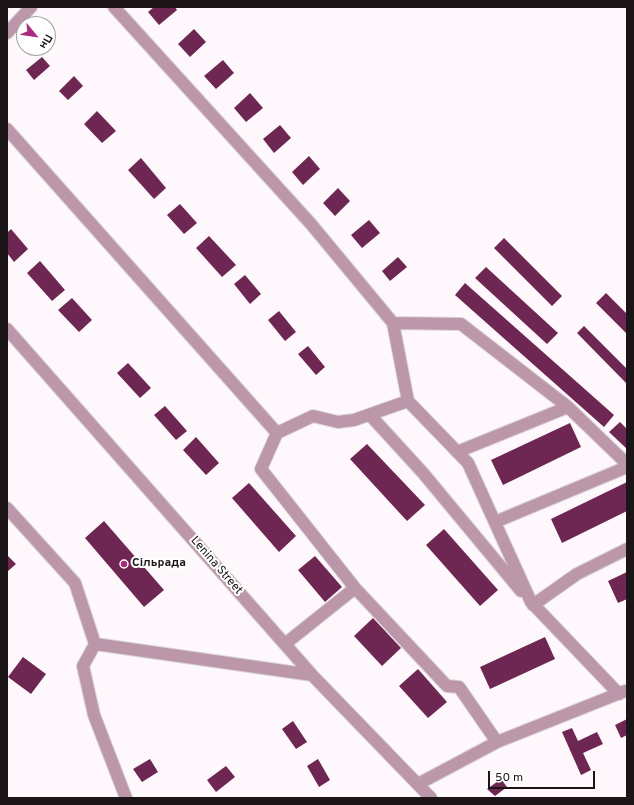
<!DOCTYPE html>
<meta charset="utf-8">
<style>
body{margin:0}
#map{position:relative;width:634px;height:805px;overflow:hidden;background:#fef7fb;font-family:Overpass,sans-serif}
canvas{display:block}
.frame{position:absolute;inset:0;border:8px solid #1b1518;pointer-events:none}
.north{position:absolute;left:16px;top:16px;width:40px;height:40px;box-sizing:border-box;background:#fff;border:1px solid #a4a1a3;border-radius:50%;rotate:119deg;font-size:11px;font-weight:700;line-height:16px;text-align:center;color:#1b1518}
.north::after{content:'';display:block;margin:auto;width:14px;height:18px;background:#a92b7d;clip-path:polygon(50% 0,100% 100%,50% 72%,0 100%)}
.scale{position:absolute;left:488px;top:771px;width:107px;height:18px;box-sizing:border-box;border:2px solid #1b1518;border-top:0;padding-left:5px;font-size:12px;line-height:14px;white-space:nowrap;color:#1b1518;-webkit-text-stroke:3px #fff;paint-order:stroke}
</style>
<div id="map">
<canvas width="634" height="805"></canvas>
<div class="frame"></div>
<div class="north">Пн</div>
<div class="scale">50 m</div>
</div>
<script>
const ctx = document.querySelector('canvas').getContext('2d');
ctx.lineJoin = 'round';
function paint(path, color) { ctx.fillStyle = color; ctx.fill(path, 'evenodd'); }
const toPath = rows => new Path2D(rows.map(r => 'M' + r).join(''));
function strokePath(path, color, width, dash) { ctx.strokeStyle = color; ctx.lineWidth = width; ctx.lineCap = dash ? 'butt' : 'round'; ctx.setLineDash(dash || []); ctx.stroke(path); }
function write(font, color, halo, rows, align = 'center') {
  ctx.font = font + ' Overpass,sans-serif'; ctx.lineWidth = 4; ctx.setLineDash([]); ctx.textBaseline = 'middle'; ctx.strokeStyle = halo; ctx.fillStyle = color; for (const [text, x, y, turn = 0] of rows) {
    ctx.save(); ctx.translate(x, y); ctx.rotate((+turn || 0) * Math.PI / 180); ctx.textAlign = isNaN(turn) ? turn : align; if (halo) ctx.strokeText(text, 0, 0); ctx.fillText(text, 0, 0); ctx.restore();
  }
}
paint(toPath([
 [154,7,175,7,177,10,159,25,148,12],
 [194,29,206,42,190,57,178,44],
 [42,57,50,66,34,80,26,70],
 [223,60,234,73,216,89,204,76],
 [74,76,83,86,68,100,59,91],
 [250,93,263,108,246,122,234,108],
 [97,111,116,131,102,143,84,124],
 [280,125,291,138,274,153,263,139],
 [309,156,320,169,303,185,292,172],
 [141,158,166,188,154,199,128,170],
 [338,188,350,201,335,216,323,203],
 [180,204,197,223,184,234,167,215],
 [369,220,380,233,362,248,351,235],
 [11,229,28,249,14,262,7,253,7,233],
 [209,236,236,265,222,277,196,248],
 [504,238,562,296,552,306,494,248],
 [398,257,407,267,390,281,382,271],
 [40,261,65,290,52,301,27,273],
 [486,267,558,333,547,344,475,278],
 [245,275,261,294,250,304,234,284],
 [465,283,614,415,604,427,455,295],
 [606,293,627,314,627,334,596,303],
 [72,298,92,320,79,332,58,310],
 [279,311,296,332,285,341,268,320],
 [584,326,627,369,627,384,577,333],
 [308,346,325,367,316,375,298,354],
 [128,363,151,388,140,398,117,373],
 [165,406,187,431,176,440,154,415],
 [620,422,627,429,627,449,609,432],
 [570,423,581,447,503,485,491,460],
 [196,437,219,463,206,475,183,450],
 [367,444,425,505,407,521,350,459],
 [627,482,627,511,562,543,551,519],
 [249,483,296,536,279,552,232,498],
 [104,521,164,590,144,607,85,538],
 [444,529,498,590,480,606,426,545],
 [7,555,16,564,7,572],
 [315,556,342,587,325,602,298,570],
 [627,572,627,599,618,603,608,581],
 [373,618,401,648,382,666,354,636],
 [545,637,555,659,490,689,480,667],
 [23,657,46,674,31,694,8,677],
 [418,669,447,702,428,718,399,686],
 [627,719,627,735,621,738,615,725],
 [293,721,307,742,296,749,282,729],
 [572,728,578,741,597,732,603,744,583,753,591,770,581,775,562,732],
 [150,759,158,772,142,782,133,769],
 [318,759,330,780,319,787,307,766],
 [226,766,235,777,216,792,207,780],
 [501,779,507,787,495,796,487,789]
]), '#6d2752');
const minor = toPath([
 [114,7,311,224,393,323,461,324,568,407,627,464],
 [7,33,31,7],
 [7,129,277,433,261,469,355,588,285,644],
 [393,323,408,401,468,463,531,602,619,694],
 [7,329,312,675,431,798],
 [370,415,423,473,521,591],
 [277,433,313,416,338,422,354,420,408,401],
 [457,452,568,407],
 [7,508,75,583,95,644],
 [495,522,627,467],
 [355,588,447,686,459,687,497,742],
 [533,605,577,574,627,549],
 [418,784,497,742,625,691],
 [126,798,94,715,83,666,95,644,312,675]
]);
strokePath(minor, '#dad3d7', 14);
strokePath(minor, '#bc97aa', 12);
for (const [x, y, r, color] of [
 [124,564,4,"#a92b7d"]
]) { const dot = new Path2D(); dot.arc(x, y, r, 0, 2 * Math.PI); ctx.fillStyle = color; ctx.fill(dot); strokePath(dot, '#fff', 1.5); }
write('bold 12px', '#1b1518', '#fff', [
 ["Сільрада",132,564]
], 'left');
write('12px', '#1b1518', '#fff', [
 ["Lenina Street",216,566,49]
]);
</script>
